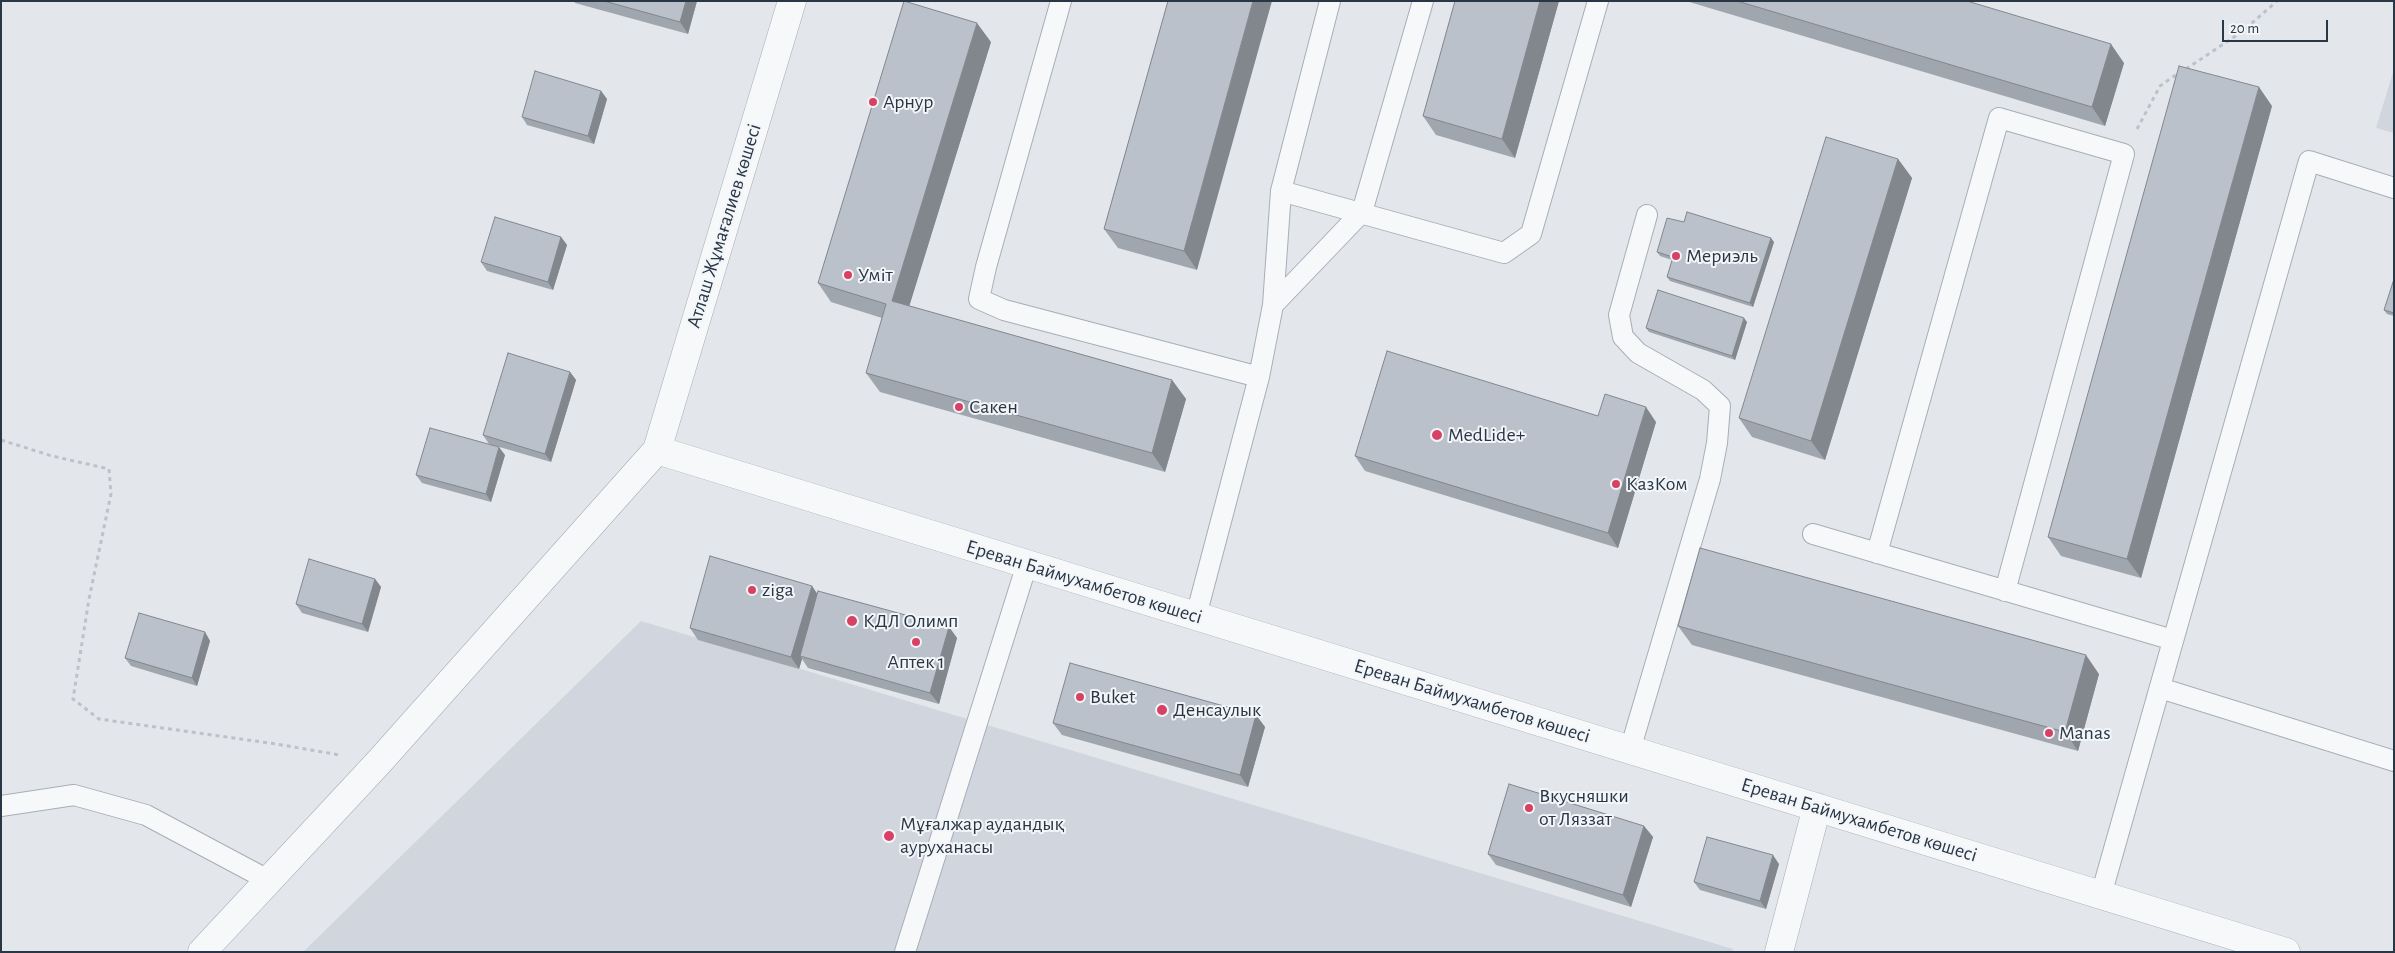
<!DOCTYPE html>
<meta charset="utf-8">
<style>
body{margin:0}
#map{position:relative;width:2395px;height:953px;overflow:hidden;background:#e3e7ec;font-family:"Alegreya Sans",sans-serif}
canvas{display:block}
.frame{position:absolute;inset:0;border:2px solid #293646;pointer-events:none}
.scale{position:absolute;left:2222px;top:20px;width:106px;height:22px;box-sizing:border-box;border:2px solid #293646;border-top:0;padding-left:6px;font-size:15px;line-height:18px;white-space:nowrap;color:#293646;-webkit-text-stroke:4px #f3f6f9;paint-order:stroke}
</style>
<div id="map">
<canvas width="2395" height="953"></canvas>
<div class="frame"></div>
<div class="scale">20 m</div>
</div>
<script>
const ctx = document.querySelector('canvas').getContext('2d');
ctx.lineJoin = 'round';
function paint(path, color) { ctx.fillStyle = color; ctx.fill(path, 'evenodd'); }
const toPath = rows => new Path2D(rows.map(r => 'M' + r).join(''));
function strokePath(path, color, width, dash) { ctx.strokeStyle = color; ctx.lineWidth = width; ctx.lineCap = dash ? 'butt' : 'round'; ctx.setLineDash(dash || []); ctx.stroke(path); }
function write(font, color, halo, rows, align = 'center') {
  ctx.font = font + ' "Alegreya Sans",sans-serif'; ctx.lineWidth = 4; ctx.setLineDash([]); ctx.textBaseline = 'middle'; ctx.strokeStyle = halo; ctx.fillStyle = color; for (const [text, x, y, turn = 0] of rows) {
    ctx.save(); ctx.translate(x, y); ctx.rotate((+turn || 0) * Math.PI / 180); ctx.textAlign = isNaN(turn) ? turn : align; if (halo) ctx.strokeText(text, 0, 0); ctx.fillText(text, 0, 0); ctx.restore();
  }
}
paint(toPath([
 [2394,69,2394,133,2376,128],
 [641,621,1733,949,1732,952,303,952]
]), '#d1d6de');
const service = toPath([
 [1061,1,986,267,979,299,1004,310,1259,377],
 [1281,191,1504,253,1531,234,1598,1],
 [1273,305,1362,212,1423,1],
 [1813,534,2173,640],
 [1877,553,1999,118,2124,154,2005,591],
 [1196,616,1259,377,1273,305,1281,191,1330,1],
 [2160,688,2394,761],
 [1630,750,1710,479,1717,443,1720,406,1703,390,1638,353,1623,337,1619,315,1647,215],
 [1,806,74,795,146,815,268,880],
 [2101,895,2309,161,2394,188],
 [905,952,1027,564]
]);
const minor = toPath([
 [657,450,2286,952],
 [202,952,379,762,657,450,792,1],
 [1779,952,1817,807]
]);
strokePath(service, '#a7aeb7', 22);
strokePath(minor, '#a7aeb7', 29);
strokePath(toPath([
 [2186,69,2243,31,2277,1],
 [2137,129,2160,86,2180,72],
 [1,440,52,456,109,469,111,494,89,599,73,699,99,719,276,744,340,755]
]), '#bdc2c8', 3, [4, 4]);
strokePath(service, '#f6f8fa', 20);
strokePath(minor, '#f6f8fa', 28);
paint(toPath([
 [574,1,697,1,688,34,575,3],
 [1168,1,1197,270,1118,248,1104,229],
 [1455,1,1559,1,1515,158,1436,135,1423,116],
 [1686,1,1967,1,2124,63,2105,126],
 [991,42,909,306,1172,380,1186,399,1165,472,880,392,866,373,882,318,831,302,818,283],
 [601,91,607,99,594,144,527,125,522,117],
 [2272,106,2141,578,2061,556,2048,537],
 [1898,159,1912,178,1825,460,1752,437,1739,418],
 [1684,222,1774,242,1753,307,1670,281,1667,277,1672,260,1660,256,1657,252],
 [561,237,567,245,553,290,487,271,481,262],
 [2394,279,2394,316,2387,314,2384,310],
 [1747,322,1735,360,1649,332,1646,328],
 [570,372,576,380,551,462,489,444,483,435],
 [1598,416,1656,422,1618,548,1365,471,1355,456],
 [505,455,491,502,422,483,416,475],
 [375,579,381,587,368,632,302,613,296,604],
 [812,586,817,594,949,627,957,638,939,704,808,668,802,659,799,669,698,640,690,628],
 [1678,626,2099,674,2078,751,1692,645],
 [205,632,210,641,197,686,131,666,125,658],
 [1256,715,1265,727,1248,787,1062,735,1053,723],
 [1644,826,1653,837,1631,907,1496,865,1488,854],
 [1779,864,1766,909,1700,890,1694,882]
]), '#a0a6ae');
paint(toPath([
 [686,1,697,1,688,34,680,22],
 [1253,1,1272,1,1197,270,1184,251],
 [1540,1,1559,1,1515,158,1502,139],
 [977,23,991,42,905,320,892,301],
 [2111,44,2124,63,2105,126,2092,107],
 [2259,87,2272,106,2141,578,2127,559],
 [601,91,607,99,594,144,588,136],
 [1898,159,1912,178,1825,460,1811,441],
 [561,237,567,245,553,290,548,282],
 [1771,238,1774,242,1753,307,1750,303],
 [1744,318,1747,322,1735,360,1732,356],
 [570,372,576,380,551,462,545,454],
 [1172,380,1186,399,1165,472,1152,453],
 [1646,407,1656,422,1618,548,1608,533],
 [499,447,505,455,491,502,486,494],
 [375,579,381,587,368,632,362,624],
 [812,586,820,598,800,656,802,659,799,669,791,657],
 [949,627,957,638,939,704,930,693],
 [205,632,210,641,197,686,192,678],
 [2086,655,2099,674,2078,751,2065,732],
 [1256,715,1265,727,1248,787,1240,775],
 [1644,826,1653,837,1631,907,1623,895],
 [1773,855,1779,864,1766,909,1760,901]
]), '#82878d');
const building = toPath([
 [604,1,686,1,680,22,604,1],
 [904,1,977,23,892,301,1172,380,1152,453,866,373,886,304,818,283,904,1],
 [1168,1,1253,1,1184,251,1104,229,1168,1],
 [1455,1,1540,1,1502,139,1423,116,1455,1],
 [1737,1,1967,1,2111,44,2092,107,1737,1],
 [2179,66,2259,87,2127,559,2048,537,2179,66],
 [535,71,601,91,588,136,522,117,535,71],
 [1826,137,1898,159,1811,441,1739,418,1826,137],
 [1687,212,1771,238,1750,303,1667,277,1673,257,1657,252,1667,218,1684,222,1687,212],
 [495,217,561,237,548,282,481,262,495,217],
 [2394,279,2394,313,2384,310,2394,279],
 [1658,290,1744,318,1732,356,1646,328,1658,290],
 [1387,351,1598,416,1605,394,1646,407,1608,533,1355,456,1387,351],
 [508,353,570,372,545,454,483,435,508,353],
 [430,428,499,447,486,494,416,475,430,428],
 [1700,548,2086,655,2065,732,1678,626,1700,548],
 [710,556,812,586,791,657,690,628,710,556],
 [309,559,375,579,362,624,296,604,309,559],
 [818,591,949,627,930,693,800,656,818,591],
 [139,613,205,632,192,678,125,658,139,613],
 [1070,663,1256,715,1240,775,1053,723,1070,663],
 [1509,784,1644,826,1623,895,1488,854,1509,784],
 [1707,837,1773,855,1760,901,1694,882,1707,837]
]);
paint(building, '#bac1ca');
strokePath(building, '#82878d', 1);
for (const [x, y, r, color] of [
 [873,102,5,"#d84163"],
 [1676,256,5,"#d84163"],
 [848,275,5,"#d84163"],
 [959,407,5,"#d84163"],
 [1437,435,6,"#d84163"],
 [1616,484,5,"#d84163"],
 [752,590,5,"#d84163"],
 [852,621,6,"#d84163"],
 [916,642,5,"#d84163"],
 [1080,697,5,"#d84163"],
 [1162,710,6,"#d84163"],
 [2049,733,5,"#d84163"],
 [1529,808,5,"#d84163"],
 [889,836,6,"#d84163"]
]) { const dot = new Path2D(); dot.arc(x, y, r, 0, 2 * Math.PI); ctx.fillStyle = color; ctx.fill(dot); strokePath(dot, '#f3f6f9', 2); }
write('20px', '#293646', '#f3f6f9', [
 ["Арнур",883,102],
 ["Мериэль",1686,256],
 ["Умiт",858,275],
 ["Сакен",969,407],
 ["MedLide+",1448,435],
 ["КазКом",1626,484],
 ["ziga",762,590],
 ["КДЛ Олимп",863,621],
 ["Аптек 1",916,662,"center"],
 ["Buket",1090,697],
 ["Денсаулык",1173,710],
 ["Manas",2059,733],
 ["Вкусняшки",1539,796],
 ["от Ляззат",1539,819],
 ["Мұғалжар аудандық",900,824],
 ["ауруханасы",900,847]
], 'left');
write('20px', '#293646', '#f3f6f9', [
 ["Атлаш Жұмағалиев көшесі",724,226,-73],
 ["Ереван Баймухамбетов көшесі",1084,582,17],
 ["Ереван Баймухамбетов көшесі",1472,701,17],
 ["Ереван Баймухамбетов көшесі",1859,820,17]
]);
</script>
